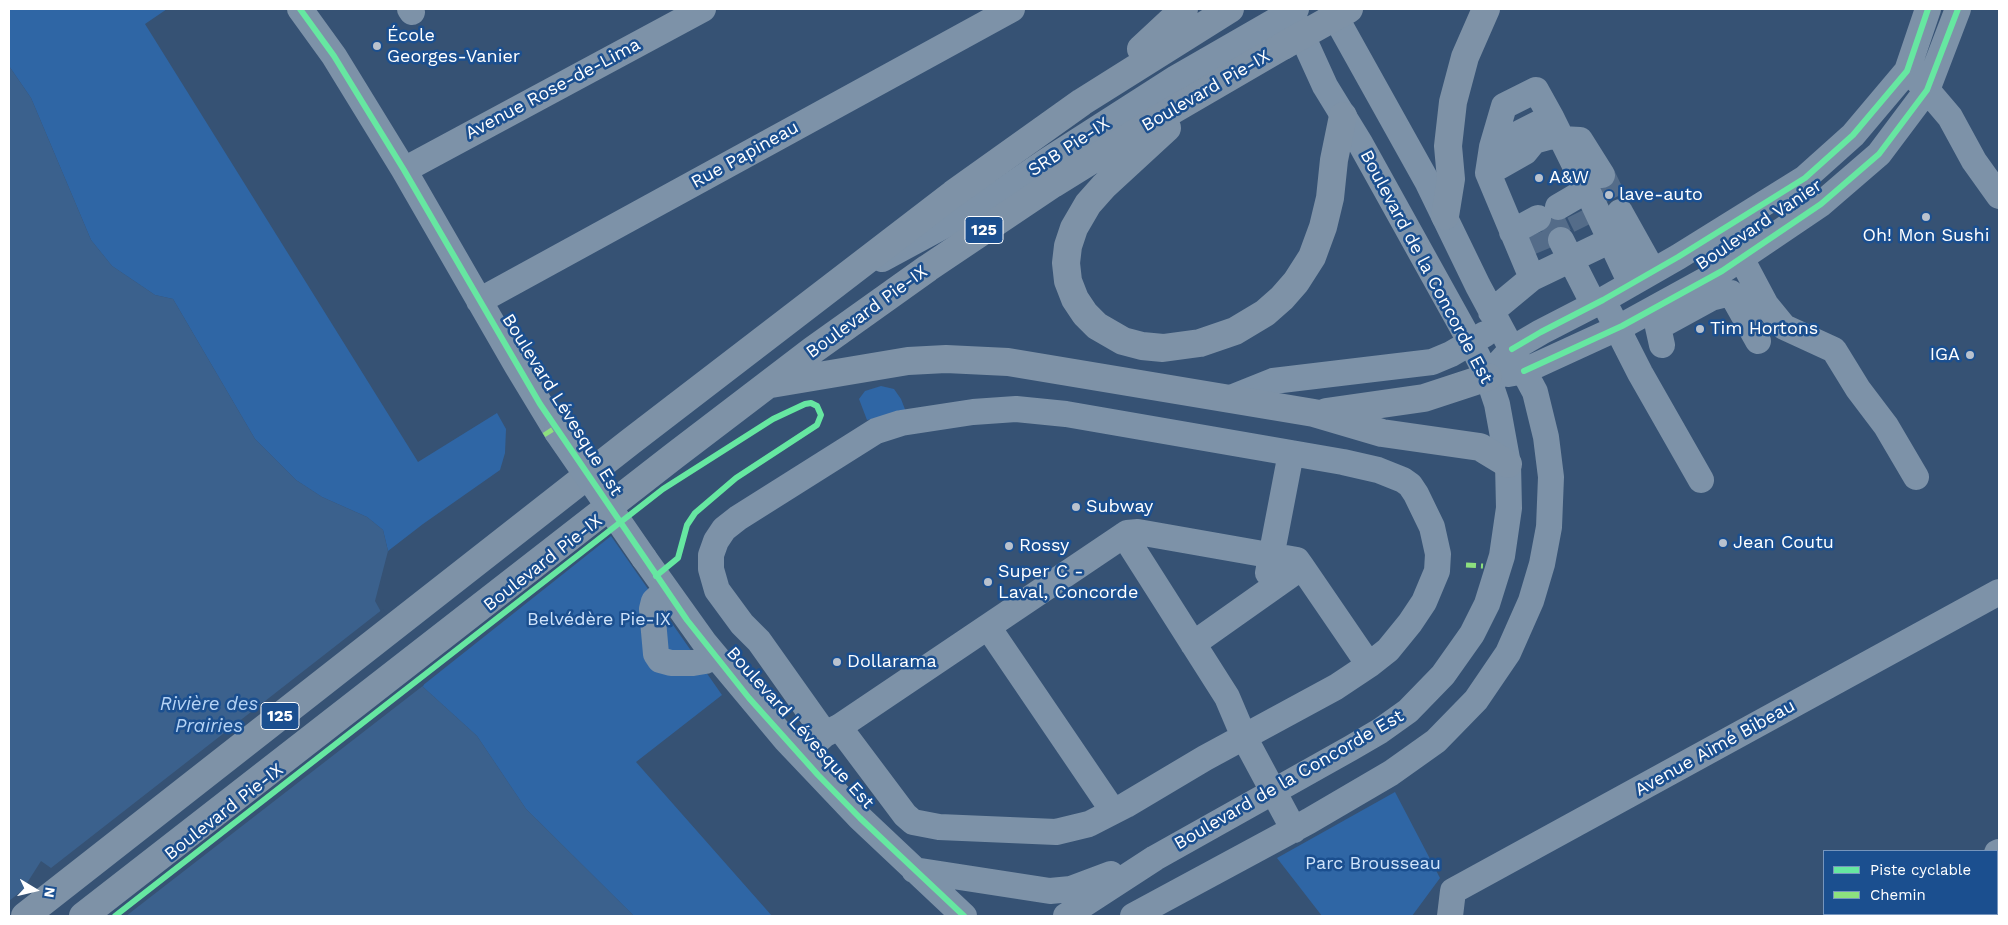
<!DOCTYPE html>
<meta charset="utf-8">
<style>
body{margin:0}
#map{position:relative;width:2008px;height:925px;overflow:hidden;background:#365274;font-family:"Work Sans",sans-serif}
canvas{display:block}
.frame{position:absolute;inset:0;border:10px solid #fff;pointer-events:none}
.legend{position:absolute;left:1823px;top:850px;width:175px;height:65px;box-sizing:border-box;background:#1b4f8f;border:1px solid #7695bc;margin:0;padding:6px 9px;list-style:none;font-size:15px;color:#fff}
.legend li{display:flex;align-items:center;gap:10px;height:25px}
.legend b{width:25px;border:1px solid #7695bc}
.north{position:absolute;left:10px;top:865px;width:50px;height:50px;-webkit-text-stroke:4px #1b4f8f;paint-order:stroke;rotate:99deg;font-size:14px;font-weight:700;line-height:20px;text-align:center;color:#fff}
.north::after{content:'';display:block;margin:auto;width:18px;height:22px;background:#fff;clip-path:polygon(50% 0,100% 100%,50% 72%,0 100%)}
</style>
<div id="map">
<canvas width="2008" height="925"></canvas>
<div class="frame"></div>
<ul class="legend">
<li><b style="height:6px;background:#66e7a1"></b>Piste cyclable</li>
<li><b style="height:6px;background:#8de07e"></b>Chemin</li>
</ul>
<div class="north">N</div>
</div>
<script>
const ctx = document.querySelector('canvas').getContext('2d');
ctx.lineJoin = 'round';
function paint(path, color) { ctx.fillStyle = color; ctx.fill(path, 'evenodd'); }
const toPath = rows => new Path2D(rows.map(r => 'M' + r).join(''));
function strokePath(path, color, width, dash) { ctx.strokeStyle = color; ctx.lineWidth = width; ctx.lineCap = dash ? 'butt' : 'round'; ctx.setLineDash(dash || []); ctx.stroke(path); }
function write(font, color, halo, rows, align = 'center') {
  ctx.font = font + ' "Work Sans",sans-serif'; ctx.lineWidth = 5; ctx.setLineDash([]); ctx.textBaseline = 'middle'; ctx.strokeStyle = halo; ctx.fillStyle = color; for (const [text, x, y, turn = 0] of rows) {
    ctx.save(); ctx.translate(x, y); ctx.rotate((+turn || 0) * Math.PI / 180); ctx.textAlign = isNaN(turn) ? turn : align; if (halo) ctx.strokeText(text, 0, 0); ctx.fillText(text, 0, 0); ctx.restore();
  }
}
paint(toPath([
 [9,9,167,9,145,24,418,462,497,413,506,429,505,453,500,470,423,524,388,551,383,530,367,517,322,497,296,480,255,439,173,299,155,295,112,266,91,240,31,98,9,66],
 [881,386,894,389,901,399,906,412,867,420,859,399,865,391],
 [611,536,722,695,636,762,772,916,634,916,526,809,477,736,422,686],
 [1395,792,1440,878,1412,916,1322,916,1277,858]
]), '#2f66a5');
paint(toPath([
 [9,66,31,98,91,240,112,266,155,295,173,299,255,439,296,480,322,497,367,517,383,530,388,551,375,601,422,686,477,736,526,809,634,916,9,916]
]), '#3b618d');
paint(toPath([
 [383,609,424,685,126,916,9,916,9,901,29,885,27,883,41,861,51,868]
]), '#365274');
strokePath(toPath([
 [1602,175,1620,212],
 [1548,212,1561,240],
 [1579,212,1586,226],
 [1533,235,1540,252]
]), '#546c89', 26, [26, 13]);
strokePath(toPath([
 [300,9,334,56,404,170,517,366,557,432],
 [410,9,412,12],
 [1915,78,1927,90,1950,117,1974,161,1999,196],
 [1551,117,1536,90,1504,106,1492,147,1488,173,1532,278,1630,231],
 [1492,147,1551,117,1587,190,1631,284],
 [404,170,703,9],
 [1488,173,1525,152,1534,141,1552,136,1561,139,1580,140,1602,175],
 [1558,207,1587,190],
 [1620,212,1653,271],
 [1512,232,1538,218],
 [1561,240,1594,305],
 [1741,258,1766,305,1784,327,1834,350,1858,389,1886,426,1916,477],
 [882,259,982,205,1045,162,1176,78,1296,9],
 [479,301,1012,9],
 [1491,312,1532,278],
 [1609,312,1640,373,1701,480],
 [1662,345,1658,327,1711,298,1731,293,1758,341],
 [1501,361,1512,349,1541,332,1603,300,1678,257,1805,178,1853,135,1907,71,1928,9],
 [1508,374,1524,371,1622,326,1722,271,1821,204,1879,154,1927,90,1958,9],
 [1228,399,1273,381,1432,362,1451,354,1485,334],
 [1124,535,1227,697,1244,737,1294,830],
 [644,558,704,642,785,739,860,818,964,916],
 [1268,573,1291,453],
 [666,590,654,601,652,609,656,654,660,660,671,663,693,663,705,661,715,656],
 [988,627,1113,811],
 [839,727,905,815,913,822,939,827,1056,832,1089,824,1126,805,1205,758,1336,687,1369,665,1302,567,1193,644],
 [825,734,759,641,742,624,717,590,711,569,711,555,716,541,724,529,738,518,876,431,901,423,973,412,1016,409,1066,414,1343,462,1378,470,1403,480,1410,485,1416,494,1432,527,1438,554,1437,571,1424,602,1410,623,1388,650,1369,665],
 [801,756,825,734,839,727,1127,533,1138,532,1297,560,1302,567],
 [1997,853,1999,852],
 [914,870,1050,891,1071,889,1111,874],
 [1066,916,1155,858,1351,748,1380,731,1408,711,1443,675,1472,634,1487,604,1502,556,1509,508,1508,464,1497,404,1488,377,1471,343,1360,143,1325,86,1290,9],
 [1133,916,1309,821,1391,773,1436,741,1476,700,1508,653,1531,601,1542,564,1549,527,1551,477,1546,437,1535,392,1478,286,1428,183,1331,9],
 [1450,916,1453,891,1999,592],
 [1881,916,1885,914]
]), '#7d92a8', 26);
strokePath(toPath([
 [1141,49,1184,9],
 [1167,128,1104,186,1088,204,1074,228,1068,246,1066,263,1068,281,1075,299,1085,314,1097,326,1123,341,1142,346,1163,348,1200,343,1235,331,1265,313,1282,298,1296,282,1312,257,1323,227,1330,198,1334,160,1343,116],
 [1445,216,1451,179,1448,146,1453,102,1465,57,1486,9],
 [771,384,908,361,946,359,1008,362,1314,413,1382,433,1480,447,1508,464],
 [1326,412,1424,398,1488,377],
 [25,916,630,442,953,194,1082,102,1230,9],
 [83,916,674,456,813,350,928,268,1053,184,1161,117,1283,46]
]), '#7e92a7', 28);
strokePath(toPath([
 [557,432,644,558]
]), '#7d92a8', 26);
strokePath(toPath([
 [1283,46,1349,9]
]), '#7e92a7', 28);
strokePath(toPath([
 [544,435,555,428],
 [1466,565,1483,566]
]), '#8de07e', 5, [10, 5]);
strokePath(toPath([
 [300,9,334,56,404,170,540,404,687,620,749,698,818,775,860,818,964,916],
 [1512,349,1541,332,1603,300,1678,257,1805,178,1853,135,1907,71,1928,9],
 [1524,371,1622,326,1722,271,1821,204,1879,154,1927,90,1958,9],
 [115,916,663,489,773,419,805,404,811,403,817,406,821,415,817,425,736,478,695,513,687,525,678,558,656,576]
]), '#66e7a1', 6);
for (const [x, y, r, color] of [
 [377,46,5,"#b9c2ce"],
 [1539,178,5,"#b9c2ce"],
 [1609,195,5,"#b9c2ce"],
 [1926,217,5,"#b9c2ce"],
 [1700,329,5,"#b9c2ce"],
 [1970,355,5,"#b9c2ce"],
 [1076,507,5,"#b9c2ce"],
 [1723,543,5,"#b9c2ce"],
 [1009,546,5,"#b9c2ce"],
 [988,582,5,"#b9c2ce"],
 [837,662,5,"#b9c2ce"]
]) { const dot = new Path2D(); dot.arc(x, y, r, 0, 2 * Math.PI); ctx.fillStyle = color; ctx.fill(dot); strokePath(dot, '#1b4f8f', 2); }
for (const [x, y, w] of [
 [984,230,38],
 [280,716,38]
]) { const box = new Path2D(); box.roundRect(x - w / 2, y - 13.5, w, 27, 4); ctx.fillStyle = '#1b4f8f'; ctx.fill(box); strokePath(box, '#fff', 1); }
write('bold 16px', '#fff', null, [
 ["125",984,230],
 ["125",280,716]
]);
write('18px', '#fff', '#1b4f8f', [
 ["École",387,36],
 ["Georges-Vanier",387,57],
 ["A&W",1549,178],
 ["lave-auto",1619,195],
 ["Oh! Mon Sushi",1926,236,"center"],
 ["Tim Hortons",1710,329],
 ["IGA",1960,355,"right"],
 ["Subway",1086,507],
 ["Jean Coutu",1733,543],
 ["Rossy",1019,546],
 ["Super C -",998,572],
 ["Laval, Concorde",998,593],
 ["Dollarama",847,662]
], 'left');
write('18px', '#fff', '#1b4f8f', [
 ["Avenue Rose-de-Lima",553,89,-28],
 ["Boulevard Pie-IX",1206,91,-30],
 ["SRB Pie-IX",1069,147,-33],
 ["Rue Papineau",745,155,-29],
 ["Boulevard Vanier",1759,225,-34],
 ["Boulevard de la Concorde Est",1426,267,62],
 ["Boulevard Pie-IX",867,312,-36],
 ["Boulevard Lévesque Est",562,405,58],
 ["Boulevard Pie-IX",543,563,-38],
 ["Boulevard Lévesque Est",800,728,48],
 ["Avenue Aimé Bibeau",1715,748,-29],
 ["Boulevard de la Concorde Est",1289,780,-30],
 ["Boulevard Pie-IX",224,812,-38]
]);
write('18px', '#cfe3fa', '#1b4f8f', [
 ["Belvédère Pie-IX",599,620],
 ["Parc Brousseau",1373,864]
]);
write('italic 19px', '#b5d3f5', '#1b4f8f', [
 ["Rivière des",209,704],
 ["Prairies",209,726]
]);
</script>
